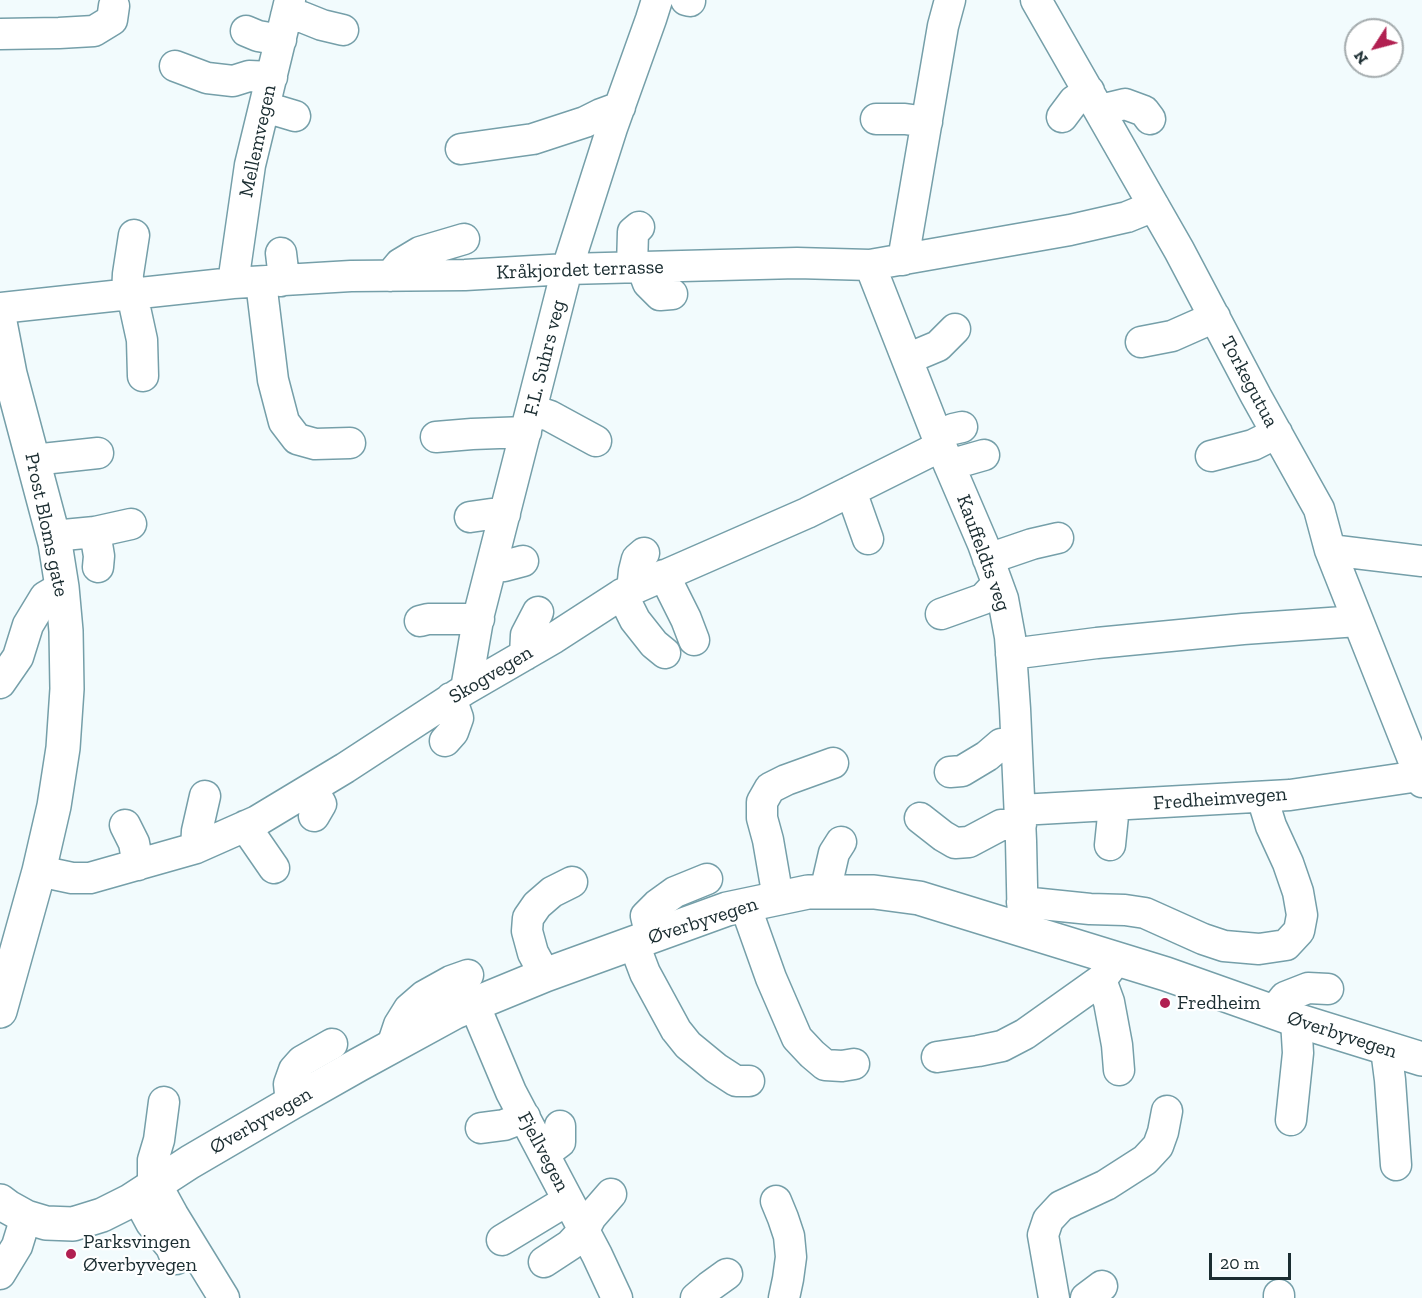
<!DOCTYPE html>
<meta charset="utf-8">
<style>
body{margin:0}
#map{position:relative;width:1422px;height:1298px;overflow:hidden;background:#f2fbfd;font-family:"Zilla Slab",serif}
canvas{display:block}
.north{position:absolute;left:1344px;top:18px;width:60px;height:60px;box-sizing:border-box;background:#fff;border:2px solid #a4abad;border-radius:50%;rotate:234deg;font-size:16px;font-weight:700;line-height:24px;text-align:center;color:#1b2d31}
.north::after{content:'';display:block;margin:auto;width:21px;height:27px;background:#b12051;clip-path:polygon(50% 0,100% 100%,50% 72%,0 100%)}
.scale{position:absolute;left:1209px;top:1253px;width:82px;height:27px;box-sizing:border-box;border:3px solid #1b2d31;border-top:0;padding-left:8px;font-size:18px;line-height:21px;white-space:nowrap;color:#1b2d31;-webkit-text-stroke:4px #fff;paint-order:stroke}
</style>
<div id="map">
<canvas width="1422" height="1298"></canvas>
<div class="north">N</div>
<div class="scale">20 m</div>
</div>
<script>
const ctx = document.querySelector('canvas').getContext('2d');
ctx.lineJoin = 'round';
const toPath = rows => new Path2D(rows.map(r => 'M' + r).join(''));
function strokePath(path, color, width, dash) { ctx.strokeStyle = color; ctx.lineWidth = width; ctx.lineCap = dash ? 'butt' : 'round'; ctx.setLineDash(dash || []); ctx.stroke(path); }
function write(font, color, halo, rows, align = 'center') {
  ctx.font = font + ' "Zilla Slab",serif'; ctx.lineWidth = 4.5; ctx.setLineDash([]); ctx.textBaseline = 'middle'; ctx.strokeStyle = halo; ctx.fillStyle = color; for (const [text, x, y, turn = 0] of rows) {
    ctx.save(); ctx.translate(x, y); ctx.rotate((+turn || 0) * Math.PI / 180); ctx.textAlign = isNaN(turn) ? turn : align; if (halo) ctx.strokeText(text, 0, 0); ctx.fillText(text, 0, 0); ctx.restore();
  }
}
const minor = toPath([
 [686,0,690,1],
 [1036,0,1179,250,1256,396,1319,509,1330,550,1422,782],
 [286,16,302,17,322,25,343,30],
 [246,31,258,36,281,40],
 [0,34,59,33,94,31,112,20,114,6],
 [175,66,207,78,233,81,249,76,272,77],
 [265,107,295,116],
 [1100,110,1125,104,1144,111,1150,119],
 [1062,117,1074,101,1089,91],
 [876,119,905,119,927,122],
 [461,149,533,139,585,122,601,114,620,107],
 [903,260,943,26,950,0],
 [870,265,941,446,983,544,1003,599,1010,637,1015,709,1021,841,1023,930],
 [632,267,633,232,639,227],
 [642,267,648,283,660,295,672,294],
 [390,276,400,264,420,252,464,239],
 [281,281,283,270,281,253],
 [261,282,273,380,284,422,297,439,315,444,350,443],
 [233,283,250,165,290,0],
 [127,294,128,274,134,235],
 [132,294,142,340,143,376],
 [0,308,233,283,351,276,465,275,567,269,797,263,870,265,1070,230,1127,217,1154,206],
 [1141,342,1172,336,1215,317],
 [907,359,938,346,955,329],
 [532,410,550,416,596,441],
 [937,436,953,429,962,427],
 [436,437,472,434,526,432],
 [1211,456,1253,445,1277,433],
 [33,460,98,453],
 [949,465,984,455],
 [851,491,868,539],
 [470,517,491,514,505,514],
 [95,532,99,556,98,567],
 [53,536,95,532,131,524],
 [1330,550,1422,561],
 [988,559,1032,544,1058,538],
 [492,567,504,566,523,561],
 [664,575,686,619,694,640],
 [632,590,634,571,637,559,644,553],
 [622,594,635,620,654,644,665,653],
 [941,614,983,599,997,584],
 [420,621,428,619,479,619],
 [1011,654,1097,643,1243,629,1358,621],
 [525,655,526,635,538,612],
 [0,683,18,657,28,625,45,597,62,587],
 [466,689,479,614,567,269,612,128,651,19,657,0],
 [445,741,453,732,458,718,451,698],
 [950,772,962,771,987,756,1001,744,1016,746],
 [312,788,321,804,314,816],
 [1020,810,1290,795,1419,776],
 [920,818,943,836,955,843,969,842,1001,825,1021,824],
 [125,825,134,843,138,865],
 [245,826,274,868],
 [1110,845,1114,806],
 [196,848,197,831,205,796],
 [39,871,72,878,90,878,196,848,257,821,345,768,466,689,554,638,622,594,807,513,941,446],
 [825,892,834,853,841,842],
 [778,898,768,840,762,818,762,802,770,788,786,780,833,763],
 [1022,902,1090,909,1125,910,1145,913,1203,939,1224,946,1259,949,1286,945,1299,931,1302,915,1298,892,1288,863,1271,826,1262,797],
 [745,905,771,978,797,1038,812,1054,825,1065,842,1066,854,1064],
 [651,937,646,916,657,905,675,892,707,879],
 [634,944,645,973,676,1030,688,1045,716,1068,736,1081,749,1081],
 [545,975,533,953,527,931,528,918,537,905,552,892,572,882],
 [1101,980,1109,1002,1117,1045,1119,1070],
 [474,1004,511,1092,597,1255,617,1298],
 [1273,1012,1285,997,1308,988,1328,989],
 [392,1046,399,1025,409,1009,424,996,451,981,468,975],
 [1386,1049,1390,1080,1396,1165],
 [937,1057,978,1051,1002,1046,1025,1034,1101,980,1117,959],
 [291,1103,289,1084,294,1070,302,1061,332,1044],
 [1291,1120,1298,1053,1296,1020],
 [481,1128,504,1125,525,1117],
 [544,1154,560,1142,560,1126],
 [156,1184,173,1215,224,1298],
 [153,1186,153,1160,159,1140,164,1102],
 [137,1197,151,1223,171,1247,176,1259],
 [776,1201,783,1218,789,1236,791,1257,788,1279,784,1298],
 [502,1240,568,1200],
 [544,1262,570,1245,584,1230,591,1217,611,1194],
 [0,1274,17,1246,26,1217],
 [696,1298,709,1287,727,1274],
 [1054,1298,1043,1235,1048,1220,1061,1206,1106,1185,1145,1160,1158,1146,1163,1132,1167,1111],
 [1086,1298,1102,1286],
 [1279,1298,1279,1295]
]);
const major = toPath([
 [0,322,10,374,55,543,62,587,66,631,67,689,63,748,54,806,39,871,0,1011],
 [0,1201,8,1207,26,1217,46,1223,73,1224,102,1215,130,1201,190,1162,291,1103,358,1065,455,1012,545,975,727,909,808,892,874,892,919,898,1166,974,1296,1020,1422,1059]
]);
strokePath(minor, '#759fa9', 33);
strokePath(major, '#759fa9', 36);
strokePath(minor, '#fff', 30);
strokePath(major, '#fff', 33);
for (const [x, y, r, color] of [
 [1165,1003,6,"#b12051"],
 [71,1254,6,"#b12051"]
]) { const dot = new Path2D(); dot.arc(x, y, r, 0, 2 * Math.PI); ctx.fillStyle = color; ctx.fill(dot); strokePath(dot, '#fff', 2); }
write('20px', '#1b2d31', '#fff', [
 ["Mellemvegen",258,141,-78],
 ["Kråkjordet terrasse",580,270,-2],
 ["F.L. Suhrs veg",545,358,-76],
 ["Torkegutua",1249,382,62],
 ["Prost Bloms gate",46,525,78],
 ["Kauffeldts veg",983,553,70],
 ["Skogvegen",491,675,-31],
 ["Fredheimvegen",1220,799,-4],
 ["Øverbyvegen",703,921,-18],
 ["Øverbyvegen",1342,1035,18],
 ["Øverbyvegen",261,1121,-30],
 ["Fjellvegen",543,1152,62]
]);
write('20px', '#1b2d31', '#fff', [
 ["Fredheim",1177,1003],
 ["Parksvingen",83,1242],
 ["Øverbyvegen",83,1265]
], 'left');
</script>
